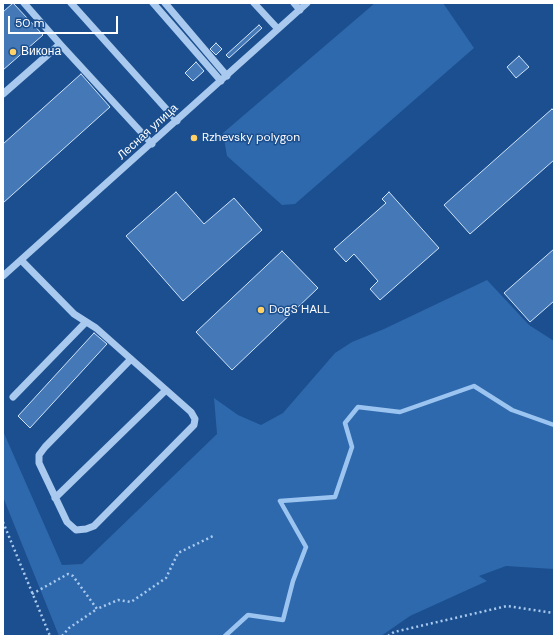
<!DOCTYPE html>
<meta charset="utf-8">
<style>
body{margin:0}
#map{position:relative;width:557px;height:639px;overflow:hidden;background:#1b4f8f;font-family:"DM Sans",sans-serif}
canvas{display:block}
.frame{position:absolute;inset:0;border:4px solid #fff;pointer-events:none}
.scale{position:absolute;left:8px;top:16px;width:110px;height:18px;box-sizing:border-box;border:2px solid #fff;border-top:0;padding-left:5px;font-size:12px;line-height:14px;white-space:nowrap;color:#fff;-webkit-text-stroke:3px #1b4f8f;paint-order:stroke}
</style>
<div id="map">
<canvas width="557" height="639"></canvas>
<div class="frame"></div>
<div class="scale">50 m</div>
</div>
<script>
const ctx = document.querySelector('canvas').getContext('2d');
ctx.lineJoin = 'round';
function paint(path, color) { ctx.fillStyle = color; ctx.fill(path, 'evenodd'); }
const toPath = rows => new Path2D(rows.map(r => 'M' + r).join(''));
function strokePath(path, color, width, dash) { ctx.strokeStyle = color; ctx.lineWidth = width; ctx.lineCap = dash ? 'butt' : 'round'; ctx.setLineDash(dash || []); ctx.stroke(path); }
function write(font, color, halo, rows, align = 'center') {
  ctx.font = font + ' "DM Sans",sans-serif'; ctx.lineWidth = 3; ctx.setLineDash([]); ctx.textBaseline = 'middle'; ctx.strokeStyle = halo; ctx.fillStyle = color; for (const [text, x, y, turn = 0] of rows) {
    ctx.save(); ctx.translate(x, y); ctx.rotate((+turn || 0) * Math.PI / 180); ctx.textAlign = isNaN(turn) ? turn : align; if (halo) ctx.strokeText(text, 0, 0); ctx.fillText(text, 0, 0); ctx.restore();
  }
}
paint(toPath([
 [375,3,443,3,474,48,295,204,282,205,227,156,223,133],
 [487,280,529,325,554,341,554,569,506,566,479,576,487,581,410,616,381,636,59,636,3,497,3,431,62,565,82,564,217,434,214,398,238,415,261,425,283,413,335,353,352,342,384,329]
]), '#2e69ad');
strokePath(toPath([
 [225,636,248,615,283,620,293,581,306,547,280,501,335,497,352,447,345,423,358,407,400,412,474,386,512,410,554,425]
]), '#9cc4f0', 4.5);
const building = toPath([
 [13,3,43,35,3,70,3,12,13,3],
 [259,25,262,28,229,58,226,55,259,25],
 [216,43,222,49,216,55,210,49,216,43],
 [519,56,529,67,516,78,507,67,519,56],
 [196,62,204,71,193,81,185,73,196,62],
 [81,74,110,107,3,203,3,144,81,74],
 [552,109,554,111,554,160,470,234,444,205,552,109],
 [176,192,204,224,234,198,262,230,183,301,126,236,176,192],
 [389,192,439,248,380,300,370,289,378,281,354,254,346,262,334,249,386,203,382,199,389,192],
 [554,249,554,301,530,322,504,293,554,249],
 [282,251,318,288,232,370,196,332,282,251],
 [94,333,107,344,30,428,18,416,94,333]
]);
paint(building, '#4478b7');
strokePath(building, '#cfe3fa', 1);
strokePath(toPath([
 [3,522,50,636],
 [32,594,68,574,73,576,97,609,118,600,131,602,166,578,178,553,213,536],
 [62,636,69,628,97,609],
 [388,636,394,632,507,606,554,613]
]), '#a9c9ee', 2.5, [2, 3]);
strokePath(toPath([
 [24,3,60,44],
 [71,3,177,121],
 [153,3,221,81],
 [165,3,227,76],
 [254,3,278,29],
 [294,3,300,10],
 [3,94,60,44,152,144],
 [21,260,74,314,96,328,131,359,191,412,195,419,194,425,94,526,86,529,76,530,67,522,39,463,39,455,45,447,131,359],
 [3,276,307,3],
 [13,397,85,323],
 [55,498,166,390]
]), '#a9c9ee', 7);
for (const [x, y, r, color] of [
 [13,52,4,"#ffd166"],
 [194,138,4,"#ffd166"],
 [261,310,4,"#ffd166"]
]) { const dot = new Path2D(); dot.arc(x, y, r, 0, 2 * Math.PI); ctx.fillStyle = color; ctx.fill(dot); strokePath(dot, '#1b4f8f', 1.5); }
write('12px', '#fff', '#1b4f8f', [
 ["Викона",21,52],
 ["Rzhevsky polygon",202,138],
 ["DogS HALL",269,310]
], 'left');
write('12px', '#fff', '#1b4f8f', [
 ["Лесная улица",148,132,-42]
]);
</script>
